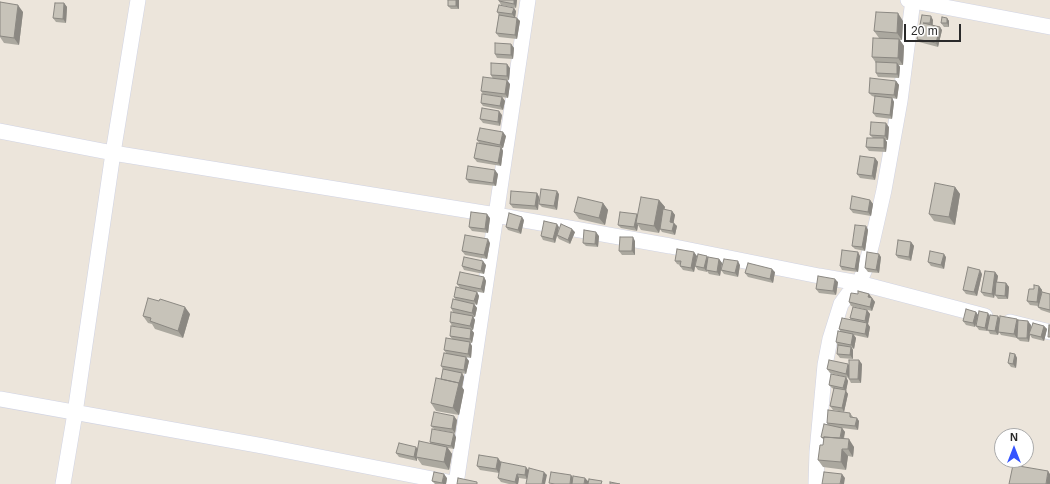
<!DOCTYPE html>
<style>
body{margin:0}
#map{position:relative;width:1050px;height:484px;overflow:hidden;background:#ece5db;font-family:Arial,sans-serif}
canvas{display:block}
.north{position:absolute;left:994px;top:428px;width:40px;height:40px;box-sizing:border-box;background:#fff;border:1px solid #aaa;border-radius:50%;rotate:0deg;font-size:11px;font-weight:700;line-height:16px;text-align:center;color:#2a2a2a}
.north::after{content:'';display:block;margin:auto;width:14px;height:18px;background:#3554ff;clip-path:polygon(50% 0,100% 100%,50% 72%,0 100%)}
.scale{position:absolute;left:904px;top:24px;width:57px;height:18px;box-sizing:border-box;border:2px solid #2a2a2a;border-top:0;padding-left:5px;font-size:12px;line-height:14px;white-space:nowrap;color:#2a2a2a;-webkit-text-stroke:3px #fff;paint-order:stroke}
</style>
<div id="map">
<canvas width="1050" height="484"></canvas>
<div class="north">N</div>
<div class="scale">20 m</div>
</div>
<script>
const ctx = document.querySelector('canvas').getContext('2d');
ctx.lineJoin = 'round';
const toPath = rows => new Path2D(rows.map(r => 'M' + r).join(''));
function strokePath(path, color, width, dash) { ctx.strokeStyle = color; ctx.lineWidth = width; ctx.lineCap = dash ? 'butt' : 'round'; ctx.setLineDash(dash || []); ctx.stroke(path); }
function paint(path, color) { ctx.fillStyle = color; ctx.fill(path, 'evenodd'); }
const street = toPath([
 [908,0,1050,27],
 [0,131,113,153,496,215,670,246,819,276,859,283,985,316],
 [1010,322,1050,332],
 [0,399,263,446,453,483],
 [63,484,75,413,113,153,138,0],
 [456,484,528,0],
 [816,484,817,452,825,365,830,339,841,304,849,293,859,283,865,269,872,243,884,190,900,101,913,0]
]);
strokePath(street, '#d0d3e3', 16);
strokePath(street, '#fff', 15);
paint(toPath([
 [459,0,459,9,451,9,448,6],
 [517,0,516,8,501,5,499,1],
 [0,2,23,12,19,45,4,43,0,37],
 [64,3,67,7,66,23,56,22,53,18],
 [516,11,515,17,520,21,517,39,499,37,496,33,499,15,497,12],
 [922,15,933,20,933,25,942,30,938,47,919,42,917,39],
 [947,18,949,21,949,27,944,27,941,23],
 [903,21,902,40,900,40,904,46,903,65,899,65,900,67,899,78,878,77,876,73,876,63,872,57,879,38,874,31],
 [511,44,514,48,513,59,497,58,495,54],
 [510,68,509,80,494,79,510,84,508,98,483,94,481,91,493,79,491,75],
 [896,81,899,85,897,99,892,98,894,102,892,119,876,117,873,113,875,97,872,96,869,93],
 [502,97,505,101,503,110,483,106,481,103],
 [502,115,500,126,483,123,480,119],
 [889,127,888,140,885,140,887,142,886,152,869,151,866,147,873,138,870,135],
 [506,136,503,148,502,148,503,151,501,166,477,162,474,158,479,143,477,140],
 [875,158,878,162,875,180,860,178,857,174],
 [498,174,496,186,469,183,466,179],
 [955,187,960,194,955,225,934,221,929,214],
 [537,193,539,197,538,210,513,208,510,204],
 [559,194,557,210,542,207,539,204],
 [659,200,665,207,664,210,672,211,675,215,673,223,677,226,675,235,662,232,660,229,659,233,641,230,638,225,637,231,621,228,618,225,637,214,637,215],
 [870,200,873,204,871,216,853,213,850,209],
 [603,203,608,210,605,225,579,219,574,212],
 [490,218,488,233,472,231,469,227],
 [524,220,521,234,508,230,506,227],
 [866,226,868,230,865,251,855,249,852,246],
 [559,227,558,232,575,232,570,244,559,239,557,236,555,243,543,240,541,236],
 [599,236,598,247,586,246,583,243],
 [635,241,635,255,622,255,619,251],
 [911,242,914,246,911,261,898,258,896,255],
 [490,243,487,259,465,255,462,251],
 [697,256,694,272,683,270,680,266,680,265,677,264,675,261],
 [860,256,858,272,842,270,840,266],
 [881,257,879,273,868,272,865,268],
 [946,257,944,269,931,266,928,262],
 [708,258,719,259,722,263,720,276,709,274,707,271,707,272,698,270,695,266],
 [486,265,484,274,464,270,462,266],
 [740,265,738,277,724,274,721,270],
 [775,272,773,283,748,277,745,273],
 [995,272,998,276,997,282,1006,283,1009,287,1008,299,998,299,995,295,995,293,994,298,984,296,981,292],
 [982,274,977,296,966,294,963,290],
 [484,277,486,281,484,293,463,289,477,292,479,296,477,305,474,304,477,308,475,317,473,317,475,320,473,330,472,330,474,333,472,343,467,342,472,346,471,358,464,357,469,361,466,374,462,373,464,377,462,387,464,390,459,415,436,411,431,403,441,379,443,369,441,366,446,353,444,350,452,339,450,336,461,327,452,326,450,322,453,312,451,308,456,300,454,297,460,288,457,284],
 [838,282,836,295,819,293,816,289],
 [1039,286,1042,290,1041,294,1050,294,1050,313,1041,310,1038,307,1038,306,1030,305,1027,301,1034,289],
 [858,294,869,294,875,302,872,311,851,306,849,302],
 [867,310,870,314,868,324,870,327,868,338,854,335,856,338,854,349,852,348,853,350,853,359,840,358,837,354,838,346,836,342,841,332,839,329,851,320,850,318],
 [976,312,978,315,988,313,989,316,1000,319,1017,319,1018,320,1031,325,1031,330,1044,326,1047,329,1044,341,1032,338,1030,335,1029,342,1020,341,1017,338,1001,335,999,332,998,335,990,334,988,330,987,331,979,330,976,326,977,322,975,327,966,325,963,321],
 [190,314,183,338,155,329,152,324,148,323,143,316],
 [1015,354,1017,358,1016,368,1011,367,1008,363],
 [862,364,861,383,851,383,849,379,849,378,830,373,827,369,849,365],
 [846,377,848,381,846,391,848,394,844,412,833,410,830,406,834,389,832,388,829,385],
 [850,413,853,417,859,421,858,430,842,428,845,432,844,439,854,447,853,457,848,456,846,470,823,467,818,460,823,445,824,440,821,437,828,425,827,423],
 [457,420,455,433,434,429,431,426],
 [456,437,454,449,448,448,452,454,449,470,422,465,417,458,417,461,399,457,396,453,418,449,431,444,430,442],
 [501,462,499,473,480,470,477,466],
 [528,470,547,475,526,479,519,478,518,484,509,484,501,482,498,478],
 [447,478,446,484,435,484,432,481]
]), '#aba89f');
paint(toPath([
 [456,0,459,0,459,9,456,6],
 [514,0,517,0,516,8,514,4],
 [64,3,67,7,66,23,63,19],
 [18,5,23,12,19,45,14,38],
 [514,8,516,11,515,18,512,14],
 [898,13,903,21,902,40,897,33],
 [931,16,933,20,932,27,930,23],
 [517,18,520,21,517,39,515,35],
 [947,18,949,21,949,27,947,23],
 [940,27,942,30,938,47,936,43],
 [899,39,904,46,903,65,898,58],
 [511,44,514,48,513,59,511,55],
 [897,63,900,67,899,78,897,74],
 [507,64,510,68,509,80,507,76],
 [507,80,510,84,508,98,505,94],
 [896,81,899,85,897,99,894,95],
 [502,97,505,101,503,110,500,106],
 [892,98,894,102,892,119,890,115],
 [499,111,502,115,500,126,498,122],
 [886,123,889,127,888,140,885,136],
 [503,132,506,136,503,148,500,145],
 [884,138,887,142,886,152,884,148],
 [501,147,503,151,501,166,498,163],
 [875,158,878,162,875,180,872,176],
 [495,170,498,174,496,186,493,183],
 [955,187,960,194,955,225,949,217],
 [557,191,559,194,557,210,554,206],
 [537,193,539,197,538,210,535,206],
 [659,200,665,207,659,233,654,226],
 [870,200,873,204,871,216,868,212],
 [603,203,608,210,605,225,599,218],
 [672,211,675,215,673,226,670,222],
 [487,214,490,218,488,233,485,229],
 [637,214,639,218,636,223,638,225,637,231,634,227],
 [522,217,524,220,521,234,518,230],
 [674,223,677,226,675,235,672,231],
 [557,224,559,227,555,243,553,239],
 [866,226,868,230,865,251,862,247],
 [572,229,575,232,570,244,568,240],
 [596,232,599,236,598,247,595,244],
 [633,237,635,241,635,255,632,251],
 [488,239,490,243,487,259,484,255],
 [911,242,914,246,911,261,909,257],
 [694,252,697,256,694,272,691,268],
 [858,252,860,256,858,272,855,269],
 [879,254,881,257,879,273,876,270],
 [944,254,946,257,944,269,941,265],
 [707,256,709,260,706,270,707,272,704,268],
 [719,259,722,263,720,276,717,272],
 [483,261,486,265,484,274,481,271],
 [738,261,740,265,738,277,735,273],
 [772,269,775,272,773,283,770,279],
 [980,270,982,274,977,296,974,292],
 [995,272,998,276,994,298,992,294],
 [484,277,486,281,484,293,481,289],
 [835,279,838,282,836,295,833,291],
 [1006,283,1009,287,1008,299,1005,296],
 [1039,286,1042,290,1040,306,1037,302],
 [477,292,479,296,477,305,474,301],
 [869,294,872,298,871,301,868,297],
 [872,298,875,302,872,311,870,307],
 [474,304,477,308,475,317,472,313],
 [185,307,190,314,183,338,178,331],
 [867,310,870,314,868,324,870,327,868,338,865,334,867,324,865,321],
 [976,312,978,315,975,327,973,323],
 [988,313,990,317,987,331,985,328],
 [473,316,475,320,473,330,470,326],
 [998,316,1001,320,998,335,995,331],
 [1017,319,1020,323,1017,338,1014,334],
 [1028,321,1031,325,1030,334,1029,334,1030,335,1029,342,1027,338],
 [1044,326,1047,329,1044,341,1041,337],
 [471,329,474,333,472,343,470,339],
 [853,334,856,338,854,349,851,345],
 [470,342,472,346,471,358,468,354],
 [851,347,853,350,853,359,850,355],
 [1015,354,1017,358,1016,368,1013,364],
 [466,357,469,361,466,374,464,370],
 [859,360,862,364,861,383,858,379],
 [848,364,851,368,849,378,846,374],
 [462,373,464,377,462,387,459,383],
 [846,377,848,381,846,391,848,394,844,412,842,408,845,391,843,388],
 [459,383,464,390,459,415,453,408],
 [454,416,457,420,455,433,452,429],
 [857,418,859,421,858,430,855,426],
 [842,428,845,432,842,444,840,441],
 [454,433,456,437,454,449,451,446],
 [849,439,854,447,853,457,848,449],
 [416,447,419,451,416,457,417,458,417,461,414,457],
 [447,447,452,454,449,470,444,462],
 [842,449,848,456,846,470,841,462],
 [498,458,501,462,499,473,496,469],
 [526,467,529,471,527,479,525,475],
 [1048,471,1050,474,1050,484,1046,484],
 [544,472,547,475,545,484,542,484],
 [444,474,447,478,446,484,443,484,442,483],
 [517,474,519,478,518,484,516,484,515,482],
 [842,474,845,478,844,484,840,484],
 [571,475,574,479,573,484,570,484],
 [585,478,588,481,588,484,584,484]
]), '#8b8882');
const building = toPath([
 [448,0,456,0,456,6,448,6,448,0],
 [499,0,514,0,514,4,499,1,499,0],
 [0,2,18,5,14,38,0,36,0,2],
 [55,3,64,3,63,19,53,18,55,3],
 [499,5,514,8,512,14,497,12,499,5],
 [876,12,898,13,897,33,874,31,876,12],
 [499,15,517,18,515,35,496,33,499,15],
 [922,15,931,16,930,23,923,23,940,27,936,43,917,39,922,15],
 [942,17,947,18,947,23,941,23,942,17],
 [873,38,899,39,898,58,872,57,873,38],
 [495,43,511,44,511,55,495,54,495,43],
 [876,62,897,63,897,74,876,73,876,62],
 [491,63,507,64,507,76,491,75,491,63],
 [483,77,507,80,505,94,481,91,483,77],
 [870,78,896,81,894,95,869,93,870,78],
 [482,94,502,97,500,106,481,103,482,94],
 [875,96,892,98,890,115,873,113,875,96],
 [482,108,499,111,498,122,480,119,482,108],
 [871,122,886,123,885,136,870,135,871,122],
 [480,128,503,132,500,145,477,140,480,128],
 [867,138,884,138,884,148,866,147,867,138],
 [477,143,501,147,498,163,474,158,477,143],
 [860,156,875,158,872,176,857,174,860,156],
 [468,166,495,170,493,183,466,179,468,166],
 [935,183,955,187,949,217,929,214,935,183],
 [541,189,557,191,554,206,539,204,541,189],
 [511,191,537,193,535,206,510,204,511,191],
 [852,196,870,200,868,212,850,209,852,196],
 [578,197,603,203,599,218,574,212,578,197],
 [641,197,659,200,654,226,636,223,641,197],
 [663,209,672,211,670,222,674,223,672,231,660,229,663,209],
 [471,212,487,214,485,229,469,227,471,212],
 [620,212,637,214,634,227,618,225,620,212],
 [509,213,522,217,518,230,506,227,509,213],
 [544,221,557,224,553,239,541,236,544,221],
 [561,224,572,229,568,240,557,235,561,224],
 [855,225,866,226,862,247,852,246,855,225],
 [584,230,596,232,595,244,583,243,584,230],
 [465,235,488,239,484,255,462,251,465,235],
 [620,237,633,237,632,251,619,251,620,237],
 [898,240,911,242,909,257,896,255,898,240],
 [677,249,694,252,691,268,680,266,681,261,675,261,677,249],
 [842,250,858,252,855,269,840,266,842,250],
 [930,251,944,254,941,265,928,262,930,251],
 [867,252,879,254,876,270,865,268,867,252],
 [698,254,707,256,704,268,695,266,698,254],
 [464,257,483,261,481,271,462,266,464,257],
 [708,257,719,259,717,272,706,270,708,257],
 [724,259,738,261,735,273,721,270,724,259],
 [748,263,772,269,770,279,745,273,748,263],
 [968,267,980,270,974,292,963,290,968,267],
 [985,271,995,272,992,294,981,292,985,271],
 [460,272,484,277,481,289,457,284,460,272],
 [818,276,835,279,833,291,816,289,818,276],
 [996,282,1006,283,1005,296,995,295,996,282],
 [1034,285,1039,286,1037,302,1027,301,1029,289,1034,289,1034,285],
 [456,287,477,292,474,301,454,297,456,287],
 [858,291,869,294,868,297,872,298,870,307,849,302,851,293,858,294,858,291],
 [1042,292,1050,294,1050,310,1038,307,1042,292],
 [148,298,159,301,160,299,185,307,178,331,150,321,151,318,143,316,148,298],
 [453,299,474,304,472,313,451,308,453,299],
 [853,307,867,310,865,321,850,318,853,307],
 [966,309,976,312,973,323,963,321,966,309],
 [979,311,988,313,985,328,976,326,979,311],
 [451,312,473,316,470,326,450,322,451,312],
 [990,315,998,316,995,331,987,330,990,315],
 [1000,316,1017,319,1014,334,998,332,1000,316],
 [842,318,867,323,865,334,839,329,842,318],
 [1018,320,1028,321,1027,338,1017,338,1018,320],
 [1033,323,1044,326,1041,337,1029,334,1033,323],
 [1049,325,1050,325,1050,337,1048,337,1049,325],
 [451,326,471,329,470,339,450,336,451,326],
 [838,331,853,334,851,345,836,342,838,331],
 [446,338,470,342,468,354,444,350,446,338],
 [838,345,851,347,850,355,837,354,838,345],
 [444,353,466,357,464,370,441,366,444,353],
 [1010,353,1015,354,1013,364,1008,363,1010,353],
 [829,360,848,364,846,374,827,369,829,360],
 [849,360,859,360,858,379,849,379,849,360],
 [443,369,462,373,459,383,441,379,443,369],
 [831,374,846,377,843,388,829,385,831,374],
 [436,378,459,383,453,408,431,403,436,378],
 [834,388,846,390,842,408,830,406,834,388],
 [828,410,850,413,850,417,857,418,855,426,827,423,828,410],
 [434,412,454,416,452,429,431,426,434,412],
 [824,424,842,428,840,438,824,437,824,438,821,437,824,424],
 [432,429,454,433,451,446,430,442,432,429],
 [824,437,849,439,848,449,842,449,841,462,818,460,820,445,823,445,824,437],
 [419,441,447,447,444,462,416,457,419,441],
 [399,443,416,447,414,457,396,453,399,443],
 [479,455,498,458,496,469,477,466,479,455],
 [501,462,526,467,525,475,517,474,515,482,498,478,501,462],
 [1013,465,1048,471,1046,484,1009,484,1013,465],
 [529,468,544,472,542,484,526,484,529,468],
 [434,472,444,474,442,483,432,481,434,472],
 [551,472,571,475,570,484,555,484,549,483,551,472],
 [824,472,842,474,840,484,822,484,824,472],
 [573,476,585,478,584,484,572,484,573,476],
 [458,478,477,482,477,484,457,484,458,478],
 [589,479,602,481,601,484,588,484,589,479],
 [610,482,620,484,610,484,610,482]
]);
paint(building, '#c7c3b9');
strokePath(building, '#8b8882', 1);
</script>
